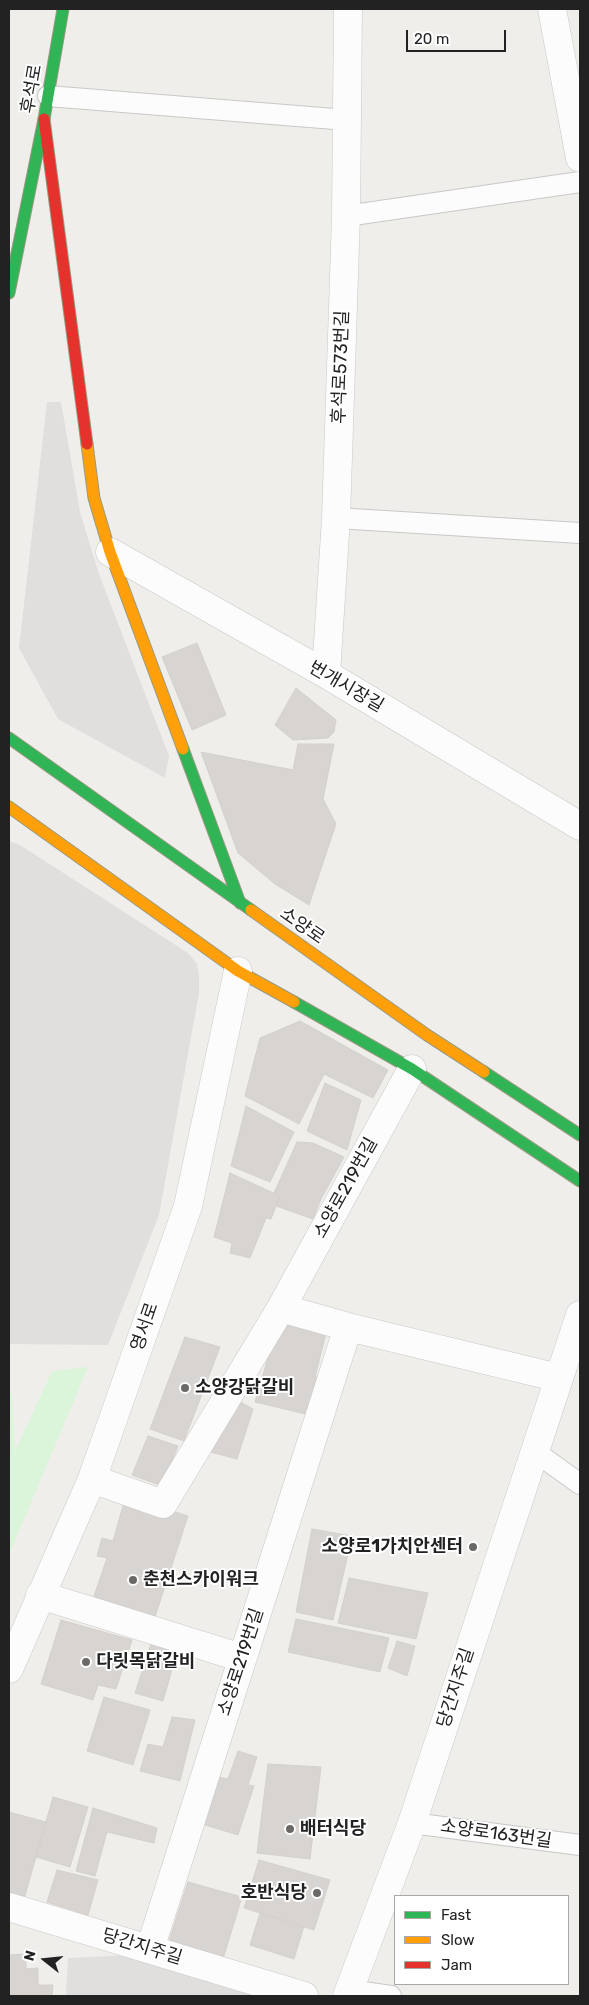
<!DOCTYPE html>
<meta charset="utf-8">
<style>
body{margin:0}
#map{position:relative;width:589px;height:2005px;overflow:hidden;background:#f0eeeb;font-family:Rubik,sans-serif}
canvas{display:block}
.frame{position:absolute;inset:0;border:10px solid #222;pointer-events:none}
.legend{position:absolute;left:394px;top:1895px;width:175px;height:90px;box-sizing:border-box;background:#fff;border:1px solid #a7a7a7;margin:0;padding:6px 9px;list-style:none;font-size:15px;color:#222}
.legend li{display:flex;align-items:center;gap:10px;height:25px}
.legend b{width:25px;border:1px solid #a7a7a7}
.north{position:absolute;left:20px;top:1935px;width:50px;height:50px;-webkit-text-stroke:4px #fff;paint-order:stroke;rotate:286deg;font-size:14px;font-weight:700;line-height:20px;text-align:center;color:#222}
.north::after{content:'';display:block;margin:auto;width:18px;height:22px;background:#222;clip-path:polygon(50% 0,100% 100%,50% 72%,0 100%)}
.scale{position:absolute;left:406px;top:30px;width:100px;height:22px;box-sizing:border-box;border:2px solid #222;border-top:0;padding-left:6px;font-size:15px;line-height:18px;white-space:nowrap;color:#222;-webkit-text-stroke:4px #fff;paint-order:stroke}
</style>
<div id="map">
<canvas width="589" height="2005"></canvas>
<div class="frame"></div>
<ul class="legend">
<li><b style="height:6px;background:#30b455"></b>Fast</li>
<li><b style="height:6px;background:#ff9f0a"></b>Slow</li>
<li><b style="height:6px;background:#e5322d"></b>Jam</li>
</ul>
<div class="north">N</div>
<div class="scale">20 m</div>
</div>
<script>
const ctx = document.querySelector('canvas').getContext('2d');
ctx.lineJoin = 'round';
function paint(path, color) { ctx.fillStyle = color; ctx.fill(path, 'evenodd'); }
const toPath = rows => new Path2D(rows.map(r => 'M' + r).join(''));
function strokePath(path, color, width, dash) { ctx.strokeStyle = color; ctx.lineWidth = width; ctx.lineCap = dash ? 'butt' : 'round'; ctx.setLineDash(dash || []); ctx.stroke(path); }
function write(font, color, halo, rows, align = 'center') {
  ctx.font = font + ' Rubik,"Noto Sans KR",sans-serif'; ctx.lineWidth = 4; ctx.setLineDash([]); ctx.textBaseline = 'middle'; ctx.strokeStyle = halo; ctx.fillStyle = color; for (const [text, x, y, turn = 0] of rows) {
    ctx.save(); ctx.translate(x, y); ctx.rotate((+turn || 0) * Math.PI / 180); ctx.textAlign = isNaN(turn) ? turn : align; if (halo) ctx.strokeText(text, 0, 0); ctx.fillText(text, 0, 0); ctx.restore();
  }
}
paint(toPath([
 [88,1367,9,1555,9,1393,12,1393,15,1451,52,1371]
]), '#daf5da');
paint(toPath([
 [47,402,61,402,80,512,99,574,169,756,165,778,58,719,19,648],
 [9,841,20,845,188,953,197,964,199,976,199,993,159,1215,108,1345,9,1344],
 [131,1955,275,1996,66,1996,68,1958]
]), '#e0dfde');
const building = toPath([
 [197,643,226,715,192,730,162,657,197,643],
 [296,688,336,720,334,732,328,738,293,740,275,725,296,688],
 [298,744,334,744,323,799,336,824,309,905,275,884,238,853,201,752,293,770,298,744],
 [300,1021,388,1070,373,1098,324,1074,299,1124,245,1096,260,1038,300,1021],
 [325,1083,361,1100,347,1150,307,1131,325,1083],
 [246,1106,294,1132,270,1182,231,1166,246,1106],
 [297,1142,313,1143,344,1157,321,1199,313,1219,276,1206,280,1196,274,1193,297,1142],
 [230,1173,280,1196,271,1219,266,1218,250,1258,230,1253,232,1243,214,1237,230,1173],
 [280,1317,327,1329,315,1377,324,1379,310,1415,255,1402,280,1317],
 [185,1337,220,1347,184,1441,150,1429,185,1337],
 [233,1398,253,1409,237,1459,203,1450,233,1398],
 [148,1436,178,1446,162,1486,132,1475,148,1436],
 [123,1506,169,1510,188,1516,154,1620,92,1602,107,1558,97,1556,102,1538,113,1541,123,1506],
 [312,1529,352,1536,333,1620,296,1612,312,1529],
 [349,1578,428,1593,416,1639,338,1623,349,1578],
 [296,1619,389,1638,380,1672,288,1652,296,1619],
 [61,1620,132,1640,116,1689,98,1685,93,1700,41,1684,61,1620],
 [397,1641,415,1646,407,1676,388,1668,397,1641],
 [151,1644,177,1652,163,1701,135,1693,151,1644],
 [104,1697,150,1710,133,1765,87,1751,104,1697],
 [172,1717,195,1720,180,1781,140,1771,148,1744,163,1747,172,1717],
 [238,1751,257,1757,248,1785,254,1786,238,1835,202,1824,218,1777,228,1779,238,1751],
 [268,1764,321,1767,310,1859,257,1853,268,1764],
 [53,1797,88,1807,70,1867,36,1857,53,1797],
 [93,1808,157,1828,154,1843,107,1832,95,1876,76,1871,93,1808],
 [9,1812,46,1822,24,1899,9,1895,9,1812],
 [259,1860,330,1880,314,1930,244,1908,259,1860],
 [57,1870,98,1880,88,1915,47,1902,57,1870],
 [188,1882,242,1897,222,1962,168,1944,188,1882],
 [260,1913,304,1926,294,1959,250,1945,260,1913],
 [26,1954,26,1969,38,1968,38,1985,53,1985,52,1996,9,1996,9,1955,26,1954]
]);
paint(building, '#d7d4d2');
strokePath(building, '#d3d0cc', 1);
const lane = toPath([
 [48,96,347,120],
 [346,216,580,182],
 [336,518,580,533],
 [534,1451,580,1484],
 [412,1823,580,1845],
 [349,1990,391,1996]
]);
const street = toPath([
 [552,9,580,158],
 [110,552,326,674,580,826],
 [326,674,336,518,346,216,348,9],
 [281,1308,348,1327,559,1378],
 [92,1479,163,1504,281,1308,412,1069],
 [40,1595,242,1658],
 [9,1669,92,1479,188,1206,238,971],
 [9,1907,304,1996],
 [150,1949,348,1327],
 [347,1996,412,1823,580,1315]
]);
const fast = toPath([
 [9,293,44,119,63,9],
 [9,738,251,910],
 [183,749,240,903],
 [294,1002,412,1069,580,1181],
 [484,1072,580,1135]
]);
const slow = toPath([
 [87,444,94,498,110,552,183,749],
 [9,807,238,971,294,1002],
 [251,910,427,1035,484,1072]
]);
const jam = toPath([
 [44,119,87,444]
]);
strokePath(lane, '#c9c8c7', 22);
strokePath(street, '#c9c8c7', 29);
strokePath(fast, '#999a82', 13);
strokePath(slow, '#999a82', 13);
strokePath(jam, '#999a82', 13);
strokePath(lane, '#fdfcfc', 20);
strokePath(street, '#fdfcfc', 28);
strokePath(fast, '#30b455', 11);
strokePath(slow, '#ff9f0a', 11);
strokePath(jam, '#e5322d', 11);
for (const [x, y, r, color] of [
 [185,1388,5,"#6a6968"],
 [473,1547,5,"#6a6968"],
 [133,1580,5,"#6a6968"],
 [86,1662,5,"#6a6968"],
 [290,1829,5,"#6a6968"],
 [317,1893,5,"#6a6968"]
]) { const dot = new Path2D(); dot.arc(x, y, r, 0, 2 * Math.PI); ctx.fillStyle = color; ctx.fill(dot); strokePath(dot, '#fff', 2); }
write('18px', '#222', '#fff', [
 ["후석로",32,89,-80],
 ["후석로573번길",341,367,-88],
 ["번개시장길",346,687,30],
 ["소양로",302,926,35],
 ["소양로219번길",346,1188,-61],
 ["영서로",145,1327,-71],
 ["소양로219번길",241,1662,-72],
 ["당간지주길",456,1688,-72],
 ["소양로163번길",496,1834,8],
 ["당간지주길",142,1947,17]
]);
write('bold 18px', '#222', '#fff', [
 ["소양강닭갈비",195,1388],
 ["소양로1가치안센터",463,1547,"right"],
 ["춘천스카이워크",143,1580],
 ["다릿목닭갈비",96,1662],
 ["배터식당",300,1829],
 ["호반식당",307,1893,"right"]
], 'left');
</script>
